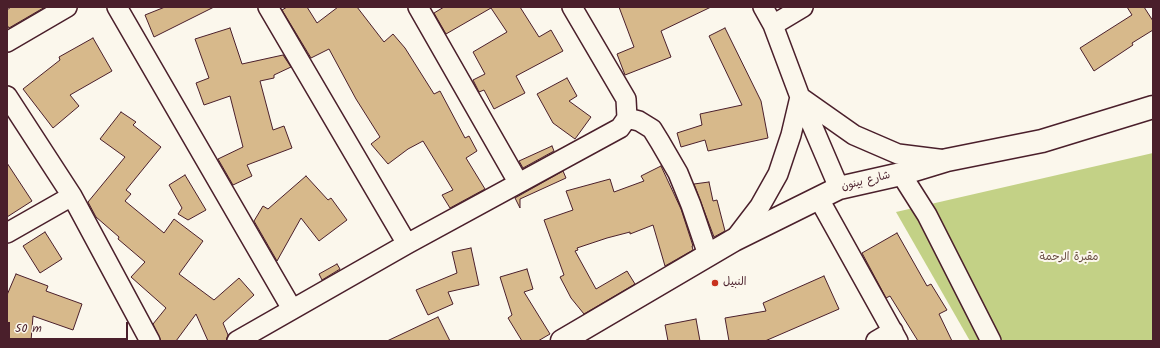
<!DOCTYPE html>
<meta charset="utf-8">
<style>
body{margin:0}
#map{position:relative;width:1160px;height:348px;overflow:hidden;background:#fbf7ec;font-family:Kalam,sans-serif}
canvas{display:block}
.frame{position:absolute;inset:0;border:8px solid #4a1f2b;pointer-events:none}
.scale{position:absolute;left:8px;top:322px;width:120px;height:18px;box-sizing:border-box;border:2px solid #4a1f2b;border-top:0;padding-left:5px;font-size:12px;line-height:14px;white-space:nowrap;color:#4a1f2b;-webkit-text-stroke:3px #fbf7ec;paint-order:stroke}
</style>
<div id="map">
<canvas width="1160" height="348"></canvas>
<div class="frame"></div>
<div class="scale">50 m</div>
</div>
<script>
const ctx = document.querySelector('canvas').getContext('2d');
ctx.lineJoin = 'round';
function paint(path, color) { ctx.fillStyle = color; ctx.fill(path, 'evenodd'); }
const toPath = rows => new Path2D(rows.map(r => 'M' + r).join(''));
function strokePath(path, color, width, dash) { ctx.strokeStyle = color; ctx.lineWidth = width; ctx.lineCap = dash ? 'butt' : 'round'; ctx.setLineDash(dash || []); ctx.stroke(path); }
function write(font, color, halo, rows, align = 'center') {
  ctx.font = font + ' Kalam,"Playpen Sans Arabic",sans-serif'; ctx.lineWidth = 4; ctx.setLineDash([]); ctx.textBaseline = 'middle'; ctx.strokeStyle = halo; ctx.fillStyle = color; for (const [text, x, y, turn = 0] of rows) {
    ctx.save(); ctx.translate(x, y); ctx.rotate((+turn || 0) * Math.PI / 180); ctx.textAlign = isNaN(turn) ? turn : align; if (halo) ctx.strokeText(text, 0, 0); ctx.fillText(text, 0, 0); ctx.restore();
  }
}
paint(toPath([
 [1153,153,1153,341,970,341,896,212]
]), '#c3d186');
const building = toPath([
 [11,7,45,7,9,28,7,25,7,10,11,7],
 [165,7,214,7,154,37,145,15,165,7],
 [287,7,307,7,317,23,338,7,357,7,384,42,393,34,405,48,434,94,440,91,465,138,469,136,477,151,466,158,485,189,450,208,442,195,453,190,423,141,408,149,388,164,371,144,380,137,356,99,329,49,311,58,282,10,287,7],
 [444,7,520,7,539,37,551,30,563,51,516,76,525,93,494,109,484,90,479,92,473,80,485,74,473,52,507,32,491,8,446,34,434,13,444,7],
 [619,7,711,7,661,31,671,57,625,75,617,54,634,47,619,7],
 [1127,7,1144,7,1153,21,1153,30,1132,43,1133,45,1094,71,1080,48,1132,15,1127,7],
 [230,28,242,64,283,55,291,67,274,75,274,78,260,81,273,130,284,126,292,148,247,165,252,176,233,185,218,159,243,147,230,96,204,105,196,83,209,78,195,39,230,28],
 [725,28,761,101,768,138,708,151,705,140,681,147,677,133,702,125,700,114,742,105,709,36,725,28],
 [93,38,112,71,70,95,79,106,53,128,23,89,60,60,59,57,93,38],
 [567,78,577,96,569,101,591,117,575,139,553,123,537,94,567,78],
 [121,112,136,122,133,125,161,147,126,190,131,194,125,201,164,233,174,219,203,241,179,274,214,300,239,278,254,295,223,323,228,335,226,341,208,341,196,314,176,341,161,341,153,324,166,308,131,277,145,262,118,239,119,237,96,217,88,202,125,157,100,139,121,112],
 [552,146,554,151,523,168,519,161,552,146],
 [7,163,32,201,7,217,7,163],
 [661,166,681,209,693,246,692,246,693,250,665,266,653,225,630,234,630,232,607,238,577,248,578,250,575,251,596,289,627,271,635,284,584,314,571,298,560,277,564,275,544,220,573,210,566,191,610,179,614,192,644,181,641,176,661,166],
 [563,171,566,178,520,199,520,208,515,198,563,171],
 [185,175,206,210,188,220,178,214,182,208,169,185,185,175],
 [306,176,328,200,331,198,347,220,319,241,301,218,277,261,254,221,263,206,268,209,306,176],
 [709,182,713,201,717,200,725,231,714,237,694,184,709,182],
 [45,232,62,259,40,273,23,246,45,232],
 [897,233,927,286,931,284,947,310,939,314,952,341,918,341,890,296,886,298,862,253,897,233],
 [471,248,479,285,448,292,453,304,428,315,416,290,457,273,452,252,471,248],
 [337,264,340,269,322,280,319,274,337,264],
 [527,269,533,289,524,292,550,334,538,341,522,341,508,318,512,315,500,277,527,269],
 [16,274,48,286,46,291,82,304,73,330,33,316,31,341,7,341,7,295,16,274],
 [824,276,839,309,765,341,729,341,725,318,766,311,763,303,824,276],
 [438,317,450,341,387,341,438,317],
 [696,319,700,341,668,341,665,325,696,319]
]);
paint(building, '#d7b98b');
strokePath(building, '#4a1f2b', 1);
const street = toPath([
 [117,7,292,309],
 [268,7,407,244],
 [418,7,518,182],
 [763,7,773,25,800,97,839,188],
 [773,25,803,7],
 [7,42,67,7],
 [7,96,72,196,150,341],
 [800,97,854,135,898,154,946,160],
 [627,118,639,121,652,129,660,142,678,173,691,205,708,255],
 [901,174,927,215,991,341],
 [819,199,898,341],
 [7,233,72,196],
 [734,240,760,206,778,174,791,135,800,97],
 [237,341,407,244,620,128,627,118,626,99,572,7],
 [876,341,893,331]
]);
const secondary = toPath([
 [562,341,734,240,839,188,901,174,947,160,1042,141,1153,107]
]);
strokePath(street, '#4a1f2b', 22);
strokePath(secondary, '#4a1f2b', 25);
strokePath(street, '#fbf7ec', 19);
strokePath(secondary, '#fbf7ec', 22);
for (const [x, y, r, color] of [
 [715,283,4,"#c8321e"]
]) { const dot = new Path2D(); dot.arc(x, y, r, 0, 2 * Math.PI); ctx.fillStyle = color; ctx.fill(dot); strokePath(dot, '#fbf7ec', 1.5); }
write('11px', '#4a1f2b', '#fbf7ec', [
 ["شارع بينون",866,182,-14]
]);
write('11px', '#684c42', '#fbf7ec', [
 ["مقبرة الرحمة",1069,258]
]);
write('11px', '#4a1f2b', '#fbf7ec', [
 ["النبيل",723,283]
], 'left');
</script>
